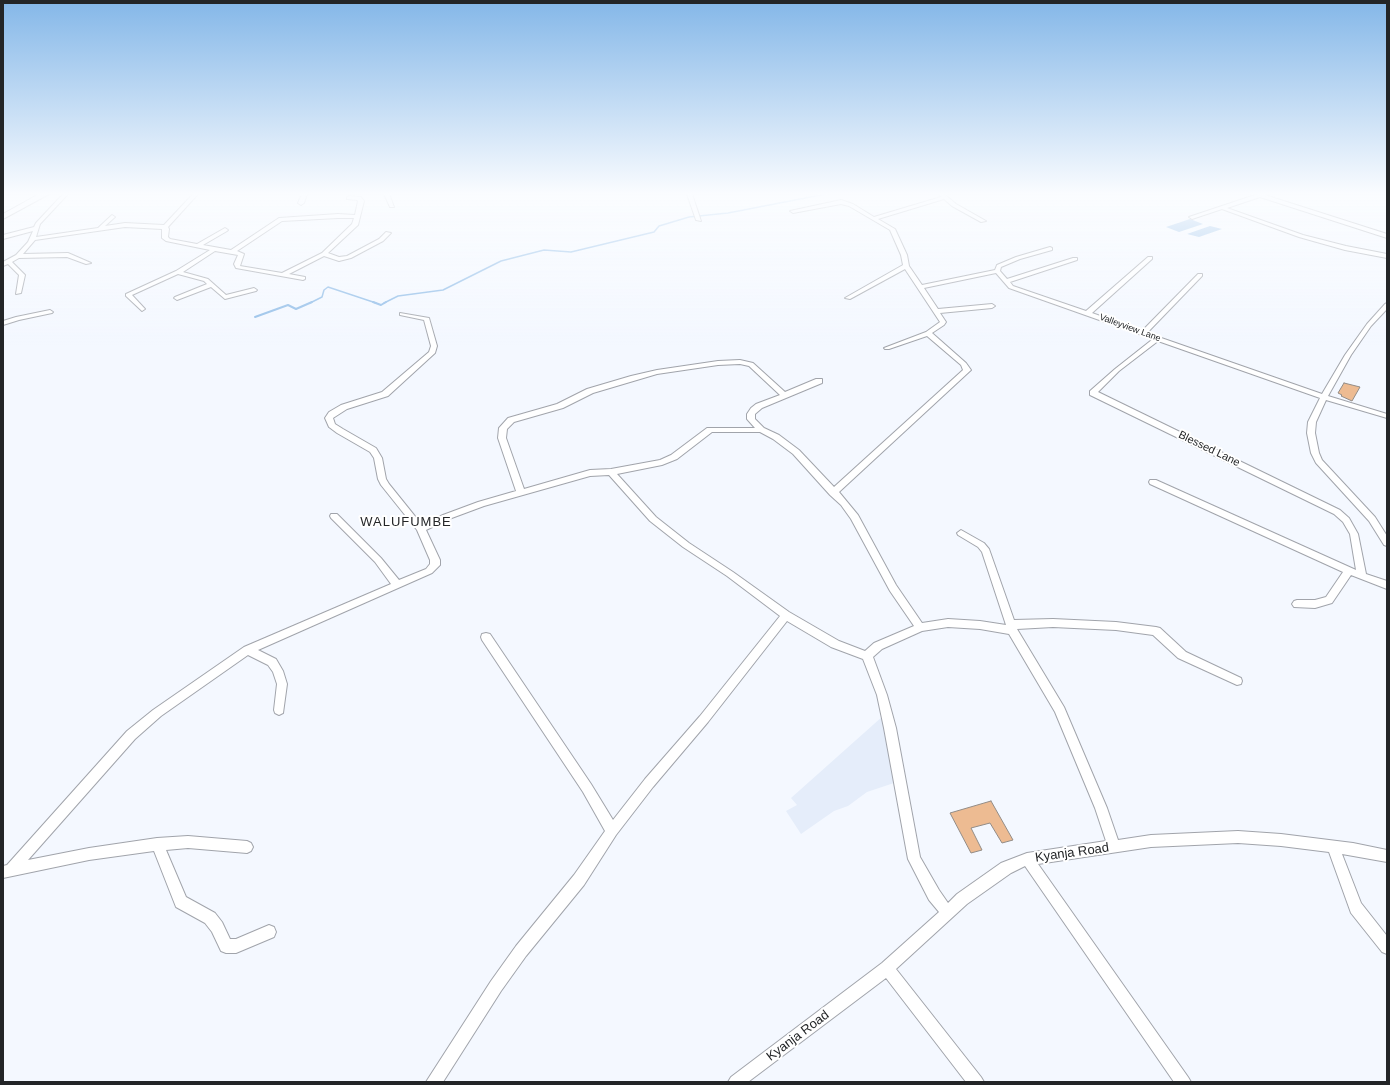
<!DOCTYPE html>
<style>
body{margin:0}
#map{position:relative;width:1390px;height:1085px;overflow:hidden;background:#f4f8ff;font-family:Arial,sans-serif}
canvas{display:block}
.frame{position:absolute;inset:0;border:4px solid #232527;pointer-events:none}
</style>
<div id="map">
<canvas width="1390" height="1085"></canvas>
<div class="frame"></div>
</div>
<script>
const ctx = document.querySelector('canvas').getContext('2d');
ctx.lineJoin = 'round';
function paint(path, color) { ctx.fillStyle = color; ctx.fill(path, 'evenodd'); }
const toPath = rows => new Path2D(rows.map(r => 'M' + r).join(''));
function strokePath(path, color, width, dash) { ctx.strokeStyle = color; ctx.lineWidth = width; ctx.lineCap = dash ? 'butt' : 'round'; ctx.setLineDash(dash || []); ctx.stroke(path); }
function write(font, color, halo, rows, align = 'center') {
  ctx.font = font + ' Arial,sans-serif'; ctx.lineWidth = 4; ctx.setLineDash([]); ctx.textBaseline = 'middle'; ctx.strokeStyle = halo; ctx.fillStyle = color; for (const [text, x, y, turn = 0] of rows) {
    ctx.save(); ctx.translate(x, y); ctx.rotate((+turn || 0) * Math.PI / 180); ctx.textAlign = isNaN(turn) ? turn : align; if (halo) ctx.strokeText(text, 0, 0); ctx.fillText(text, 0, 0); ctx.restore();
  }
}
paint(toPath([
 [883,716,897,782,867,792,848,806,834,811,801,834,786,811,797,805,791,798]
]), '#e5edfa');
paint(toPath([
 [1190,219,1203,224,1179,232,1166,227],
 [1210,226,1222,229,1199,237,1187,234]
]), '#8ebbe7');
strokePath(toPath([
 [310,303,322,297,324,290,328,287,376,303],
 [384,303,398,296,443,290,501,261,544,250,571,252,654,232,659,226,689,217,728,213,826,194]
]), '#8ebbe7', 1.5);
strokePath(toPath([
 [373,302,381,305,386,302],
 [255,317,288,305,296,309,312,302]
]), '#8ebbe7', 2);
const building = toPath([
 [1344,383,1360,387,1352,401,1341,396,1342,395,1338,393,1344,383],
 [991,801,1013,840,1002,843,990,823,971,828,982,850,971,853,950,813,991,801]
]);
paint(building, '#edbb92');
strokePath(building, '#928c87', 1);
const minor = toPath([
 [63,194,68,194,40,224,36,237,98,228,112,215,115,217,105,226,125,223,164,225,193,194,198,194,168,227,169,229,168,237,170,239,197,244,225,228,228,230,227,231,203,245,231,250,279,218,338,214,355,215,358,201,357,200,347,199,347,197,349,196,361,197,364,201,358,225,328,253,339,257,347,256,379,239,386,232,391,233,383,241,351,258,339,261,324,256,289,274,305,277,305,279,303,280,236,268,234,264,238,255,215,251,183,272,208,279,226,295,254,288,257,290,256,291,225,299,211,287,177,300,174,298,175,297,207,284,204,281,178,274,132,295,145,309,142,311,126,296,126,294,176,271,210,250,166,241,162,238,162,229,125,227,35,240,23,254,68,253,91,263,86,264,67,257,19,258,12,262,25,275,21,293,16,294,19,275,8,264,3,266,3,262,16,255,28,242,33,231,3,239,3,235,34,227,36,223,63,194],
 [338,218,354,218,352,224,322,253,282,273,240,266,244,254,237,251,282,221,338,218],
 [302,194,307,194,304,203,301,205,298,203,302,194],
 [384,194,389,194,394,207,390,207,384,194],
 [687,194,692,194,701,221,696,220,687,194],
 [939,194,944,194,956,204,986,221,981,222,952,206,944,199,878,219,895,229,907,255,909,266,922,285,995,270,997,265,1016,257,1050,247,1052,248,1052,250,1020,259,1001,267,1000,271,1007,279,1073,258,1077,258,1077,260,1010,282,1013,286,1086,311,1148,257,1152,257,1152,259,1092,313,1142,331,1198,274,1202,274,1202,276,1147,333,1322,394,1345,355,1367,324,1385,304,1387,303,1387,309,1371,326,1351,355,1328,396,1387,414,1387,418,1326,400,1316,422,1315,433,1319,453,1322,460,1375,517,1387,536,1387,546,1384,545,1369,521,1316,463,1311,453,1307,433,1308,422,1320,398,1158,341,1119,371,1098,392,1340,510,1349,518,1358,534,1366,574,1387,581,1387,589,1351,575,1332,603,1315,608,1294,607,1292,604,1294,601,1297,600,1315,600,1326,597,1343,572,1150,484,1149,482,1150,480,1156,480,1356,570,1350,534,1343,522,1334,514,1090,395,1090,391,1115,369,1153,339,1009,288,996,273,924,288,938,309,992,304,995,306,992,308,940,313,946,322,944,325,932,333,966,363,971,370,839,492,858,515,896,585,922,623,948,619,980,621,1006,625,982,552,978,547,958,535,957,533,961,530,984,543,989,549,1014,620,1053,619,1116,622,1156,627,1160,628,1186,652,1241,678,1242,681,1241,684,1237,685,1178,658,1153,635,1116,630,1053,627,1017,629,1064,707,1107,808,1118,840,1151,835,1238,831,1281,834,1353,843,1387,850,1387,862,1342,854,1361,903,1387,936,1387,954,1382,952,1351,913,1329,852,1281,846,1238,843,1151,847,1038,864,1188,1077,1191,1082,1174,1082,1025,866,1011,873,967,904,896,969,981,1077,984,1082,966,1082,886,978,748,1082,728,1082,731,1077,882,963,939,912,929,900,908,859,884,728,877,695,863,659,831,647,787,621,708,722,653,787,616,835,584,885,526,956,501,991,443,1082,426,1082,491,981,516,946,574,875,605,831,583,792,482,640,481,637,482,634,486,633,490,634,591,784,613,820,645,779,700,716,780,616,727,576,683,547,650,521,609,475,590,476,484,506,449,519,426,530,440,560,440,565,432,573,258,650,276,659,283,671,287,684,283,713,279,715,275,713,274,710,277,684,273,672,268,665,248,655,161,716,135,739,28,860,89,848,157,838,188,836,247,841,251,843,253,847,251,851,247,853,188,848,166,850,186,897,215,913,222,922,230,939,236,939,269,925,274,927,276,932,274,937,236,953,226,953,221,951,212,932,205,923,176,907,154,851,89,860,3,878,3,866,7,865,127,731,153,710,244,647,391,584,375,562,331,518,330,516,331,514,337,514,381,558,399,580,426,569,430,564,430,560,417,530,381,485,378,479,374,458,370,452,337,433,329,427,325,418,329,412,341,405,382,392,429,352,431,346,424,320,400,315,400,313,429,318,437,346,435,353,388,396,347,409,333,418,335,424,343,429,376,448,382,458,386,479,389,484,422,525,443,515,478,502,516,491,498,438,499,428,508,418,557,404,587,389,631,376,657,370,718,361,740,360,753,363,785,392,816,379,822,379,822,383,762,408,755,414,755,419,764,428,779,435,799,450,834,487,963,370,961,365,927,336,889,349,885,349,884,348,926,332,940,322,905,269,850,299,845,298,903,265,901,255,890,230,849,206,841,204,793,213,790,211,841,200,853,204,874,217,941,197,939,194],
 [740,364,749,366,780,395,756,404,751,408,747,414,747,419,755,428,707,428,671,455,660,460,611,469,590,470,524,489,506,438,507,429,514,422,563,408,593,393,657,374,718,365,740,364],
 [712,432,760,432,773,439,793,454,830,495,841,505,851,519,890,591,914,626,874,643,865,651,839,641,789,612,733,572,689,543,656,517,617,474,662,465,677,459,712,432],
 [948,627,980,629,1009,634,1055,712,1095,808,1106,841,1027,853,1001,863,957,894,948,903,939,890,920,857,896,728,887,695,873,657,882,649,922,631,948,627],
 [1258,194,1266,194,1265,195,1387,234,1387,238,1260,197,1227,208,1303,235,1346,246,1387,254,1387,258,1345,250,1299,237,1222,209,1192,219,1189,217,1258,194],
 [50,310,53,312,52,313,19,320,3,325,3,321,16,317,50,310]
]);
const primary = toPath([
 [39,194,49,194,3,219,3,214,39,194]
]);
strokePath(minor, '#a1a4ab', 2);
strokePath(primary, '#a1a4ab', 2);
paint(minor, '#fff');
paint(primary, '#fff');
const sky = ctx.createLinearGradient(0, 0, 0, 346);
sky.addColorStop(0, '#84b7e8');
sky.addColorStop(0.56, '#fafcff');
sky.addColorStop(1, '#fafcff00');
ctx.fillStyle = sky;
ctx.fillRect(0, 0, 1390, 346);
write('9px', '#232527', '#fff', [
 ["Valleyview Lane",1130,328,20]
]);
write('11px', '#232527', '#fff', [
 ["Blessed Lane",1209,449,26]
]);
ctx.letterSpacing = '1px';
write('13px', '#232527', '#fff', [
 ["WALUFUMBE",406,522]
]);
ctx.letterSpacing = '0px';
write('13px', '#232527', '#fff', [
 ["Kyanja Road",1072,853,-8],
 ["Kyanja Road",798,1036,-37]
]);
</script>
